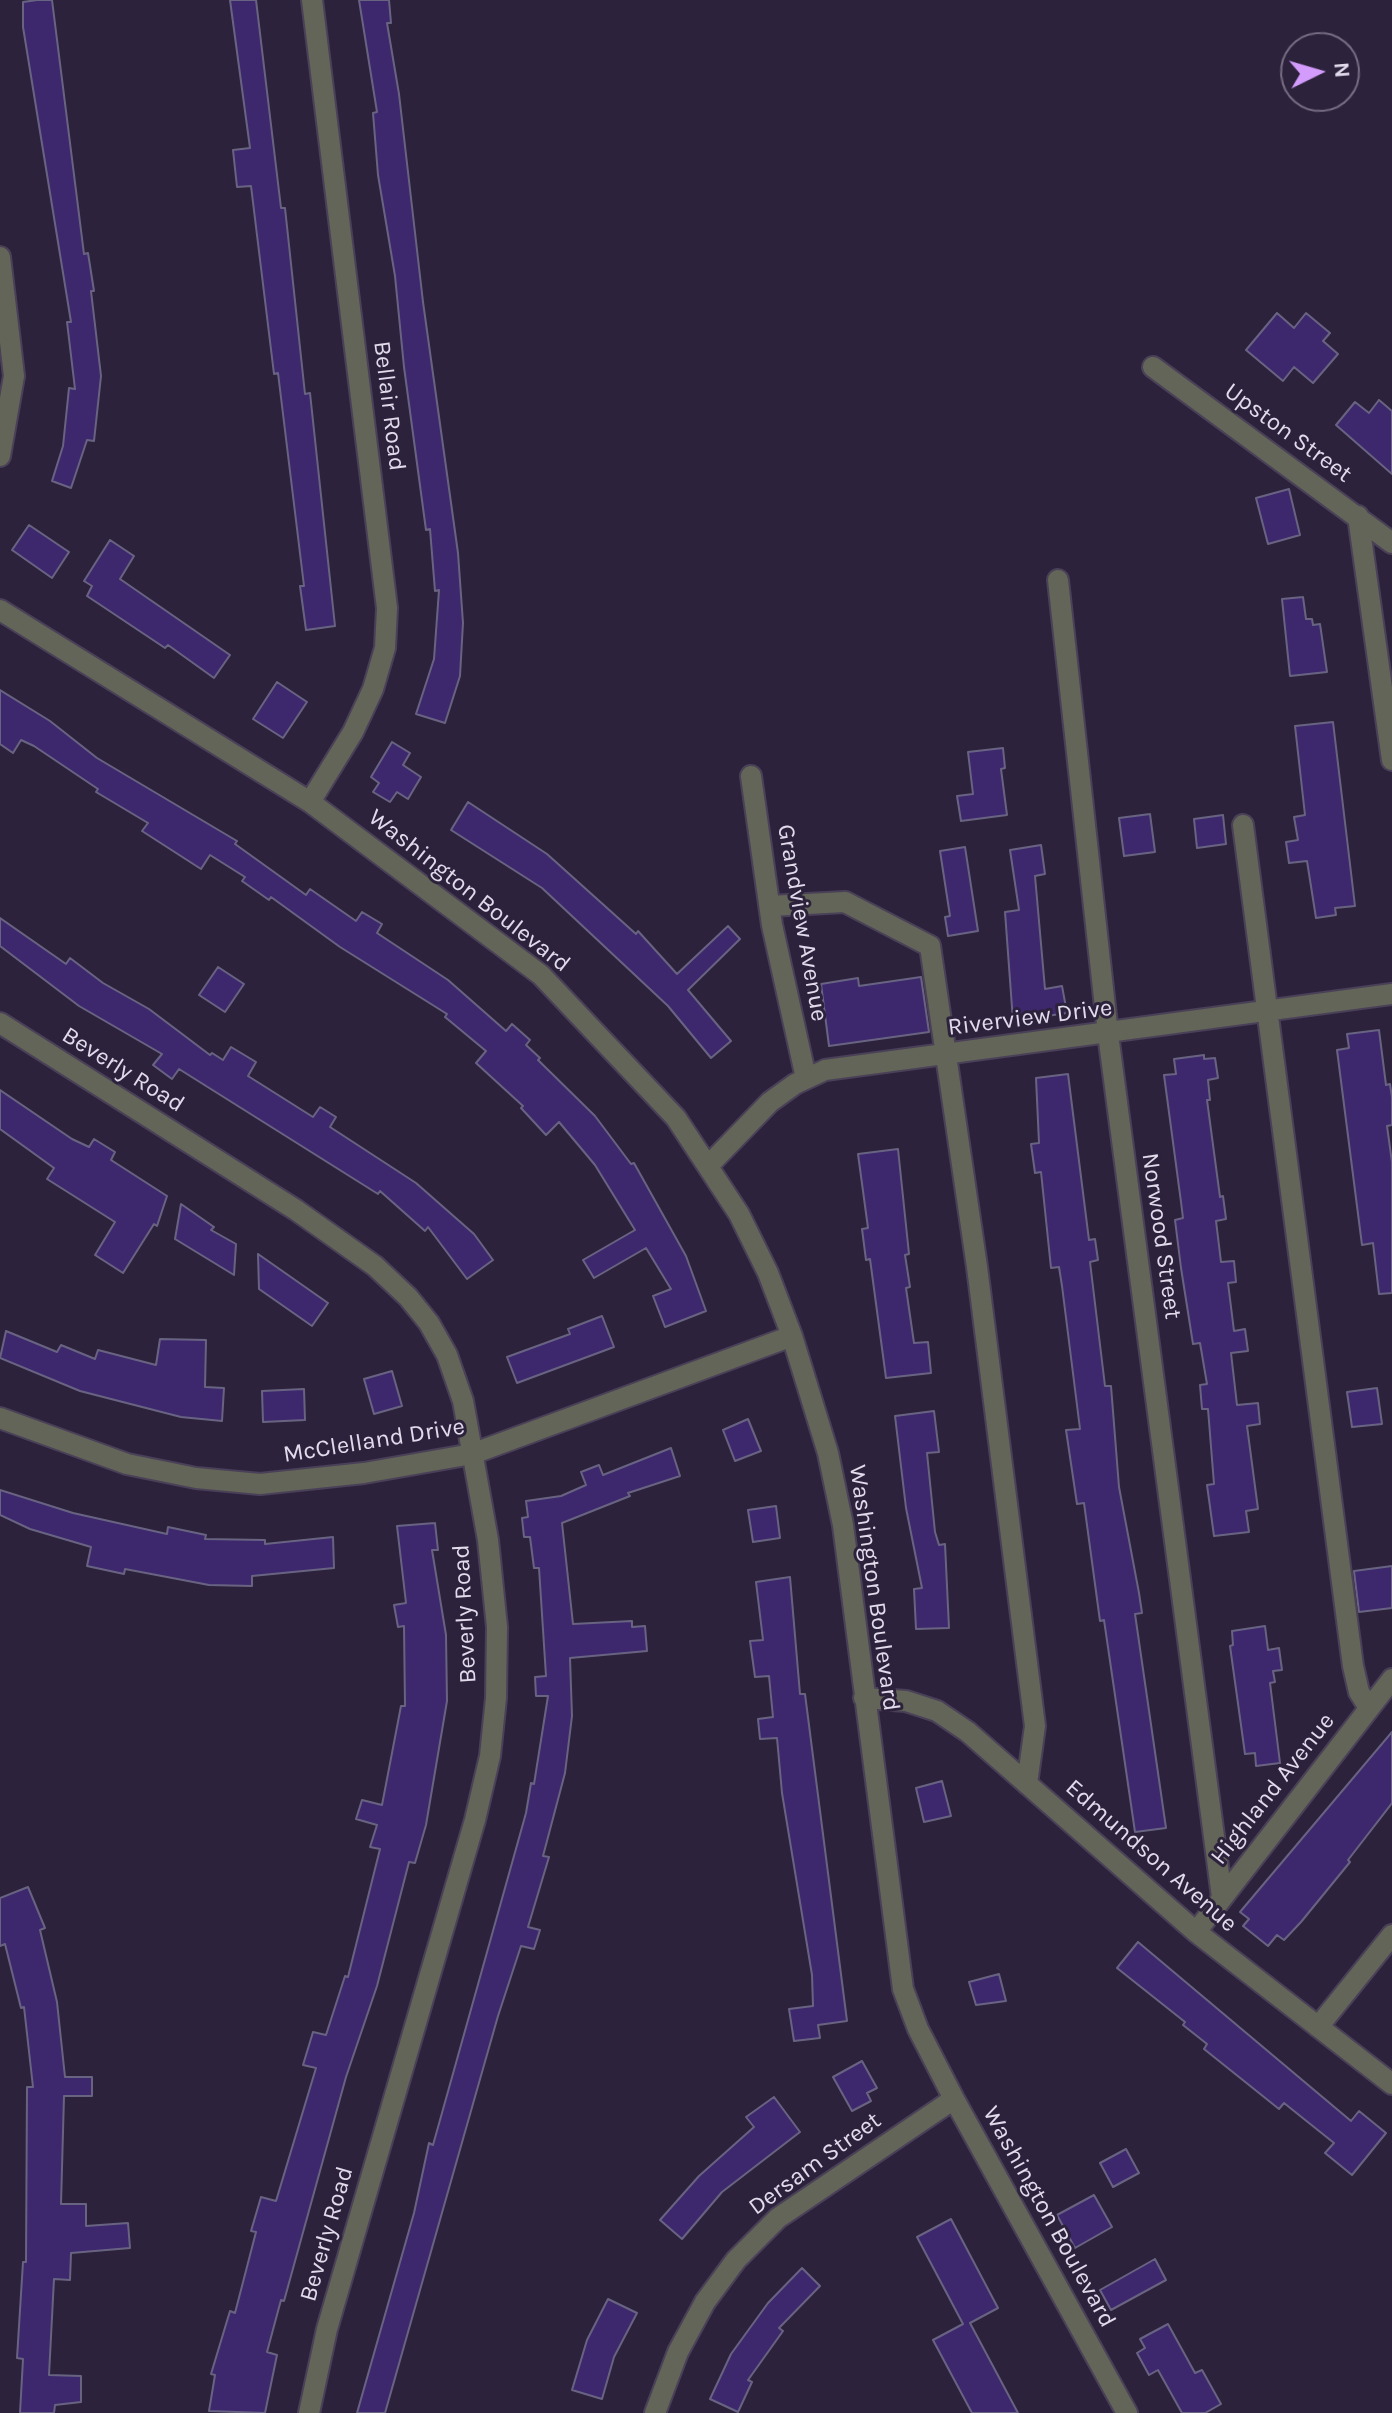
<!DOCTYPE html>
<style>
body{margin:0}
#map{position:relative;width:1392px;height:2413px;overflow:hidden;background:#2d223c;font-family:Karla,sans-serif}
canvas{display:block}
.north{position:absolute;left:1280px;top:32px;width:80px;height:80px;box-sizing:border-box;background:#2d223c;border:2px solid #756c82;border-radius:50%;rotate:85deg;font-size:22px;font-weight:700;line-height:32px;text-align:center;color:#e1dbec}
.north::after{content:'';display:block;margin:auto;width:28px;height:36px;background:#d39cfc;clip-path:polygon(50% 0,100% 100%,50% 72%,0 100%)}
</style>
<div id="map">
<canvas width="1392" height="2413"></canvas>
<div class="north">N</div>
</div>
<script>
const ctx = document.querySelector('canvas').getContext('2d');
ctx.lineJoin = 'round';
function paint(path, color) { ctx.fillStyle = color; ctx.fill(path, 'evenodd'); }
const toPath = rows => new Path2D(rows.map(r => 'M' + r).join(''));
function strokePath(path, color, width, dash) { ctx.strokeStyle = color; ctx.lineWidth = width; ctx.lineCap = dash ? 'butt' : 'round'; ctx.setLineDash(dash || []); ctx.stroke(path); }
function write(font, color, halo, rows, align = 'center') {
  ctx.font = font + ' Karla,sans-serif'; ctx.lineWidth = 6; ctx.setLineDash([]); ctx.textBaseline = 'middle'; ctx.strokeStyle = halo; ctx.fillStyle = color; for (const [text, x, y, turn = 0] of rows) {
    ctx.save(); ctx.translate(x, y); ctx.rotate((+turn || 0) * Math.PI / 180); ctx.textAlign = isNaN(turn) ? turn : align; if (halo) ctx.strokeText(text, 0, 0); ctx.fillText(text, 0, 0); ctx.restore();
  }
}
const building = toPath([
 [37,0,52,0,84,254,88,253,94,291,91,291,101,376,94,441,87,440,71,488,52,481,63,446,69,388,75,389,67,322,71,322,23,27,23,2,37,0],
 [230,0,256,0,281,208,285,208,305,394,310,393,335,626,306,630,300,586,304,586,278,373,274,374,251,186,237,187,233,150,250,148,230,0],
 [359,0,389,0,391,23,387,23,399,94,423,302,458,553,463,623,460,676,445,723,416,714,434,659,439,590,435,591,430,529,426,530,404,367,395,276,378,175,373,113,377,112,359,0],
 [1277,313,1294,328,1306,313,1330,333,1323,341,1338,354,1313,383,1294,367,1283,381,1246,350,1277,313],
 [1379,400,1392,411,1392,474,1336,425,1355,402,1369,413,1379,400],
 [1289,489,1300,535,1268,544,1256,498,1289,489],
 [29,525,69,552,52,578,12,550,29,525],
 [110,540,134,556,120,579,230,655,214,678,168,645,165,648,87,596,92,586,84,581,110,540],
 [1303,597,1306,619,1312,619,1313,625,1320,624,1327,672,1290,676,1282,599,1303,597],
 [277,682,307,702,283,738,253,719,277,682],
 [0,690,50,721,97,758,237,841,235,844,306,895,310,889,356,921,362,912,382,924,377,933,448,980,506,1031,512,1024,530,1040,526,1045,540,1058,538,1060,595,1116,631,1164,634,1163,686,1256,706,1311,665,1327,653,1296,671,1289,646,1248,594,1278,583,1260,635,1230,595,1165,559,1122,546,1135,521,1108,523,1106,476,1063,486,1051,445,1017,447,1014,340,947,271,897,269,900,242,881,245,877,210,855,201,869,142,831,148,823,96,792,98,789,34,746,21,740,13,753,0,744,0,690],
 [1333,722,1355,906,1335,908,1336,915,1316,918,1307,861,1289,863,1286,842,1298,840,1294,817,1305,815,1295,726,1333,722],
 [392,742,410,753,403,765,421,777,408,799,397,792,390,802,373,792,379,783,371,777,392,742],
 [1003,748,1005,768,1001,769,1007,815,961,821,957,796,973,794,968,752,1003,748],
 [468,802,547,854,636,934,638,931,677,974,728,926,740,939,688,990,731,1041,711,1058,668,1006,542,888,451,830,468,802],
 [1150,814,1155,852,1124,856,1119,818,1150,814],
 [1223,815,1226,844,1197,848,1194,819,1223,815],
 [1041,845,1045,874,1035,876,1045,989,1062,986,1067,1013,1013,1021,1005,912,1019,910,1010,850,1041,845],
 [965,847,978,931,948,936,945,917,950,916,940,851,965,847],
 [0,918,66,964,70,958,103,983,149,1009,210,1055,212,1053,223,1060,231,1047,256,1062,248,1076,313,1117,320,1107,336,1117,330,1127,416,1183,474,1234,493,1260,467,1279,428,1227,425,1231,380,1191,378,1194,179,1069,172,1079,153,1065,162,1054,79,1006,0,946,0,918],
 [218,967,244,984,225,1012,199,995,218,967],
 [921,977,929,1032,829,1046,821,984,858,978,859,986,921,977],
 [1379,1030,1386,1085,1390,1084,1392,1097,1392,1125,1387,1126,1392,1162,1392,1293,1379,1294,1373,1243,1362,1245,1337,1050,1349,1048,1347,1034,1379,1030],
 [1204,1055,1204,1059,1215,1058,1218,1078,1208,1080,1210,1100,1207,1100,1220,1197,1223,1196,1226,1219,1216,1221,1221,1262,1234,1261,1236,1282,1228,1283,1234,1331,1245,1329,1248,1351,1231,1353,1237,1405,1258,1403,1260,1424,1247,1426,1258,1509,1246,1511,1249,1532,1214,1536,1207,1485,1214,1484,1208,1409,1202,1409,1200,1385,1207,1384,1200,1343,1193,1344,1181,1268,1175,1220,1183,1218,1181,1202,1164,1075,1176,1074,1174,1059,1204,1055],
 [1068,1074,1089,1240,1095,1239,1098,1260,1090,1262,1097,1320,1105,1386,1111,1386,1119,1487,1139,1593,1142,1613,1135,1614,1166,1828,1135,1832,1104,1620,1100,1621,1084,1503,1077,1504,1066,1430,1080,1429,1062,1286,1059,1267,1051,1268,1041,1172,1035,1173,1031,1144,1039,1143,1036,1078,1068,1074],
 [0,1090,72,1139,89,1147,94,1139,115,1152,111,1160,167,1196,157,1226,154,1224,123,1273,95,1255,115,1222,47,1179,54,1168,0,1129,0,1090],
 [898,1149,909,1254,905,1255,910,1287,906,1288,914,1343,928,1342,931,1373,886,1378,870,1259,866,1260,862,1229,868,1228,858,1154,898,1149],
 [181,1204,214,1227,211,1230,236,1244,234,1275,175,1239,181,1204],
 [258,1254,328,1303,312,1326,259,1289,258,1254],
 [602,1316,614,1347,517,1383,507,1357,570,1334,568,1329,602,1316],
 [6,1331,57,1352,61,1345,95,1359,98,1350,156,1365,160,1339,206,1340,205,1387,224,1388,222,1421,181,1417,80,1391,0,1358,6,1331],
 [392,1371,402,1406,374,1414,364,1379,392,1371],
 [1377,1388,1382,1424,1352,1427,1347,1392,1377,1388],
 [304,1389,305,1420,263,1422,262,1391,304,1389],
 [934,1411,939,1452,927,1453,935,1532,939,1545,945,1544,949,1628,916,1629,914,1589,922,1588,906,1508,895,1416,934,1411],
 [748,1419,761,1451,735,1461,723,1430,748,1419],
 [671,1448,680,1476,628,1493,630,1496,562,1523,573,1624,632,1621,632,1627,645,1626,647,1651,570,1658,572,1716,565,1773,543,1856,549,1857,528,1927,540,1930,534,1949,521,1946,498,2016,385,2413,357,2413,414,2213,429,2143,433,2145,526,1813,531,1783,534,1784,548,1696,536,1696,535,1677,546,1676,539,1568,534,1568,530,1537,524,1537,522,1518,528,1517,526,1501,561,1496,586,1485,581,1472,599,1465,603,1475,671,1448],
 [0,1490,73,1513,167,1534,168,1527,206,1535,205,1539,265,1540,265,1544,333,1537,334,1568,252,1576,252,1586,209,1585,125,1569,124,1574,87,1566,91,1547,30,1529,0,1515,0,1490],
 [776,1506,780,1538,753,1542,748,1510,776,1506],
 [435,1523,438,1550,432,1550,446,1635,447,1701,426,1825,415,1863,409,1862,377,1986,346,2077,284,2301,281,2300,267,2352,277,2355,265,2413,209,2411,215,2375,211,2374,230,2311,235,2313,256,2232,251,2231,261,2197,276,2201,316,2068,303,2065,313,2032,326,2035,345,1976,348,1977,380,1849,370,1847,377,1825,356,1819,362,1800,382,1805,401,1706,405,1706,404,1626,398,1627,394,1605,406,1603,397,1526,435,1523],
 [1392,1566,1392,1608,1359,1612,1354,1571,1392,1566],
 [790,1577,800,1694,805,1694,847,2021,818,2025,820,2038,794,2041,789,2009,813,2006,812,1975,782,1793,777,1738,760,1739,758,1719,773,1717,769,1676,755,1677,750,1641,763,1640,756,1582,790,1577],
 [1265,1626,1268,1650,1279,1648,1282,1670,1273,1671,1275,1682,1270,1683,1280,1763,1256,1766,1255,1753,1245,1754,1230,1646,1233,1645,1232,1631,1265,1626],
 [1392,1732,1392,1803,1348,1860,1350,1862,1301,1922,1284,1940,1277,1935,1268,1946,1243,1926,1249,1919,1240,1912,1392,1732],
 [942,1781,951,1816,924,1822,916,1788,942,1781],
 [28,1887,45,1928,40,1930,57,2002,65,2077,92,2077,92,2096,64,2096,61,2204,86,2204,86,2226,128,2223,130,2248,71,2253,70,2280,54,2279,49,2375,81,2376,81,2402,55,2405,54,2413,20,2413,23,2359,17,2358,23,2262,26,2262,27,2087,33,2087,24,2007,21,2008,5,1944,0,1946,0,1898,28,1887],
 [1138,1942,1351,2121,1359,2111,1386,2133,1352,2175,1325,2153,1334,2143,1284,2103,1279,2109,1204,2049,1207,2044,1183,2025,1185,2022,1117,1968,1138,1942],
 [999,1974,1006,2001,976,2005,969,1982,999,1974],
 [862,2061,877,2088,867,2093,871,2101,852,2111,833,2077,862,2061],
 [774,2097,800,2132,722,2192,682,2239,660,2220,699,2176,754,2127,746,2117,774,2097],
 [1126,2149,1139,2173,1113,2187,1100,2163,1126,2149],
 [1094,2195,1112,2227,1075,2248,1057,2215,1094,2195],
 [951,2219,998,2308,970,2323,1018,2413,972,2413,933,2340,963,2324,917,2237,951,2219],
 [1155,2259,1166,2280,1111,2310,1100,2290,1155,2259],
 [802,2268,820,2286,779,2328,783,2331,748,2380,752,2382,738,2412,710,2399,731,2354,768,2303,802,2268],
 [608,2299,637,2313,614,2357,602,2399,572,2390,587,2340,608,2299],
 [1168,2324,1195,2373,1202,2370,1221,2404,1205,2413,1182,2413,1158,2370,1149,2375,1137,2353,1145,2348,1140,2339,1168,2324]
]);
paint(building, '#3d286e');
strokePath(building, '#696382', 2);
const minor = toPath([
 [0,257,14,376,0,456],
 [1153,367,1392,543],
 [1358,516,1392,760],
 [1058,580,1108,1034,1222,1897],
 [0,610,310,802,541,975,676,1118,739,1214,768,1273,792,1336,828,1453,843,1525,903,1989,918,2029,954,2099,1127,2413],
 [751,776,772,925,806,1078],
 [310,802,353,732,373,689,385,648,387,608,312,0],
 [1243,825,1353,1666,1359,1692,1369,1708],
 [770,906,845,902,930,946,977,1267,1035,1726,1027,1784],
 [0,1023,296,1210,375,1266,408,1297,429,1323,447,1355,463,1401,488,1540,497,1627,496,1698,490,1756,475,1820,327,2329,309,2413],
 [708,1166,770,1102,795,1084,825,1070,1392,994],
 [0,1418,127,1464,196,1478,260,1484,364,1473,472,1454,792,1336],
 [864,1698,906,1701,937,1711,968,1732,1196,1932,1392,2084],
 [1196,1932,1392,1679],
 [1318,2027,1392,1935],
 [655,2413,678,2352,705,2302,736,2260,778,2218,954,2099]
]);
strokePath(minor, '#4a4058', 24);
strokePath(minor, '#626557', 20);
write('24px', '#e1dbec', '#2d223c', [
 ["Bellair Road",389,406,83],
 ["Upston Street",1288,433,36],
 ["Washington Boulevard",469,891,38],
 ["Grandview Avenue",802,923,80],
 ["Riverview Drive",1030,1018,-7],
 ["Beverly Road",123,1070,32],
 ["Norwood Street",1161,1236,82],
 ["McClelland Drive",374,1441,-9],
 ["Washington Boulevard",874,1588,82],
 ["Beverly Road",465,1614,-93],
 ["Highland Avenue",1273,1789,-52],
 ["Edmundson Avenue",1151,1856,41],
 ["Dersam Street",815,2164,-36],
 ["Washington Boulevard",1049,2217,61],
 ["Beverly Road",327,2234,-74]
]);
</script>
